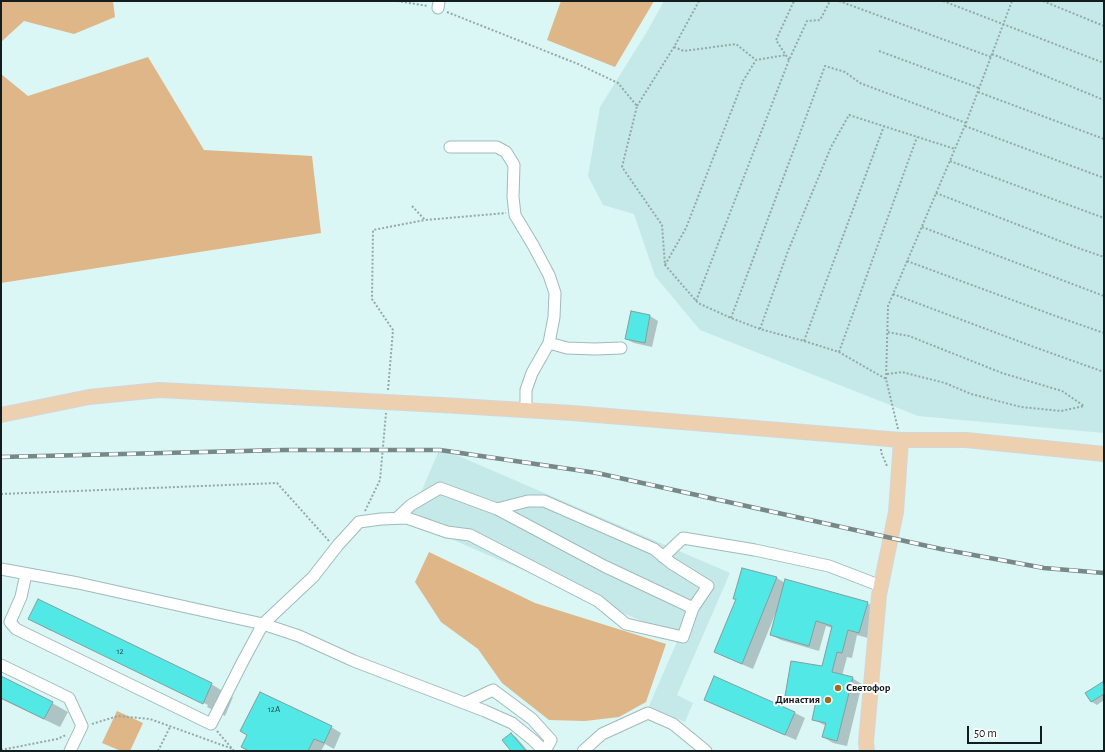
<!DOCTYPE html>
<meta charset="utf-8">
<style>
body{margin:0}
#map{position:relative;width:1105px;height:752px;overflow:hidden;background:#daf6f5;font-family:"Alegreya Sans",sans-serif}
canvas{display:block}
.frame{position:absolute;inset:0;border:2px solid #131d1d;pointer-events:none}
.scale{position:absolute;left:967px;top:726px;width:75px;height:18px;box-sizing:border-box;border:2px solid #131d1d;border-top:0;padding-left:5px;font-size:12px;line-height:14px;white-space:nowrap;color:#131d1d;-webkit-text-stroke:3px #fff;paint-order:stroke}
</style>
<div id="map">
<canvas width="1105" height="752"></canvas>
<div class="frame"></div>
<div class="scale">50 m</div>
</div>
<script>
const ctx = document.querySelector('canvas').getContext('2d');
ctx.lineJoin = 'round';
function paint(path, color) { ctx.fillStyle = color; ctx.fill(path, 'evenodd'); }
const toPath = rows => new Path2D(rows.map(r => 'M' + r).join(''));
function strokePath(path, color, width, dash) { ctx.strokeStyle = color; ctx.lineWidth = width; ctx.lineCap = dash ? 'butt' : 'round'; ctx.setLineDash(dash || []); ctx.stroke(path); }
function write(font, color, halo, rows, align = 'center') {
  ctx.font = font + ' "Alegreya Sans",sans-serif'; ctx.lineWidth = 4; ctx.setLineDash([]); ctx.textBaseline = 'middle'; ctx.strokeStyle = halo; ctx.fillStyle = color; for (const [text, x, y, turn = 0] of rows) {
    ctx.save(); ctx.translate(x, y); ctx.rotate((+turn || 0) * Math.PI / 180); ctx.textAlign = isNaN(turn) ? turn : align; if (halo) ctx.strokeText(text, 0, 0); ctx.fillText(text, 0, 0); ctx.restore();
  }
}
paint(toPath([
 [664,1,1104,1,1104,433,918,416,700,330,655,276,634,214,603,205,588,176,600,107,648,30],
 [440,448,730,573,677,695,693,703,685,722,649,706,679,637,409,521]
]), '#c4e9e8');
paint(toPath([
 [1,1,113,1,115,17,74,34,24,21,1,42],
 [561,1,654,1,615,67,547,40],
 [148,57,204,150,312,156,321,233,1,283,1,74,28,96],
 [429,552,535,603,666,644,646,702,619,717,585,721,549,720,502,683,478,649,441,622,415,582],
 [117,711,143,723,130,751,121,751,102,743]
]), '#deb688');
paint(toPath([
 [631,313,650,316,658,321,652,347,634,343,626,339],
 [743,569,777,578,785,583,867,603,877,608,868,638,857,635,852,658,847,657,842,676,852,678,862,684,847,746,833,743,823,737,826,726,813,719,817,704,796,701,787,695,822,668,832,628,826,626,819,651,781,640,771,635,777,613,776,612,753,669,725,657,715,651,737,600,735,598],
 [30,619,211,684,233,697,225,716,207,707,208,705,51,629,51,631],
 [1,678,52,703,68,712,60,727,1,699],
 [714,678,795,713,805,718,796,740,715,705,705,699],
 [1104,682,1104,700,1097,705,1092,702,1086,694],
 [331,727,341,733,334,749,325,744,321,751,250,751,248,735],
 [511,734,516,737,528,751,512,751]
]), '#0003');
const building = toPath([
 [631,311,650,315,645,343,625,339,631,311],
 [742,568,777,577,742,664,714,652,736,599,733,599,742,568],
 [785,579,868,602,859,633,848,630,842,653,837,652,832,672,853,677,837,741,822,737,826,723,812,720,816,701,785,696,791,661,822,666,832,626,816,621,809,646,770,635,785,579],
 [38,599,212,683,203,704,28,619,38,599],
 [1,676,53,702,44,719,1,698,1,676],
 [714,676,795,712,785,735,704,700,714,676],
 [1104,681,1104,694,1091,702,1085,693,1104,681],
 [260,692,332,726,324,743,314,739,308,751,249,751,241,747,247,735,240,731,260,692],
 [511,733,526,751,511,751,502,740,511,733]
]);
paint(building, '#51e8e5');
strokePath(building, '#849e9d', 1);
const minor = toPath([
 [438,8,439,1],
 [450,147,497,147,506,152,514,165,513,197,515,215,533,245,549,275,555,293,554,317,549,343,532,373,526,390,526,410],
 [549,343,567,348,595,349,621,348],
 [497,509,528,501,544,501,654,549,671,563,708,586,693,608],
 [663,557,683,538,755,550,829,566,881,586],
 [1,569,78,583,263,624,299,636,354,661,485,711,512,723,533,740,544,751],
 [26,574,21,597,10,622,16,629,211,724,243,661,263,624,313,577,338,545,359,522,381,519,407,518,447,532,470,535,598,601,626,624,683,637,693,608,604,566,497,509,440,488,411,505,397,518],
 [1,665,69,698,82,726,70,751],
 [465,703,493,690,532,719,551,740,545,751],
 [583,751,602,734,648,713,673,724,706,751]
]);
const major = toPath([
 [1,415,89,397,159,390,442,405,572,413,901,440,966,440,1104,454],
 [867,751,866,742,879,595,896,512,901,440]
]);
strokePath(minor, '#a0bbba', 13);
strokePath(major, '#d5d6d6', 16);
strokePath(toPath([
 [397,1,428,6],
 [839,1,991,57],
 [943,1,1104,63],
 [1043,1,1104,26],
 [447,12,578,64,618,83,637,106,622,167,662,225,665,265,698,303,731,318,760,329,804,341,839,352,886,379,898,429],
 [674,47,684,51,736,44,756,60],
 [879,51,979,88],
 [992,54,1104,100],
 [789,60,776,40,794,1],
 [978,92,1104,139],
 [637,106,674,47,699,1],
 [965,126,1104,178],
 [950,161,1104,218],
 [936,193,1078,248,1104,257],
 [412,206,425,220,506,213],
 [922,227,1104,296],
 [907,261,1061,318,1104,333],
 [665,265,686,228,743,81,756,60,786,55],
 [893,294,1034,347,1104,372],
 [696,301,789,60,807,21,820,20,830,1],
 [731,318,825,66,845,72,860,83,966,123],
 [760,329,788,251,831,147,849,115,955,149],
 [804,341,884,126],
 [839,352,917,137],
 [887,374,902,372,945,383,971,394,1021,407,1061,411,1084,406,1062,391,1002,373,909,336,887,332],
 [886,379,888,306,966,123,1012,1],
 [388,390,393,330,372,299,373,230,425,220],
 [881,449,881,452,887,466],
 [1,494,277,483,329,541],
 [365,511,380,480,386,413],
 [92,724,118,716,150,719,233,749],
 [217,731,234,751],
 [1,750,57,739,66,735],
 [158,751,170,727]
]), '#93a9a8', 2, [2, 2]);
strokePath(minor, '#fff', 11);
strokePath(major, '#edd0af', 14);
const rail = toPath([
 [1,457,284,450,440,450,597,473,941,549,1044,568,1104,573]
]);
strokePath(rail, '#768988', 4.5);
strokePath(rail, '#fff', 3, [9]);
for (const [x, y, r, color] of [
 [838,688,4,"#9f6b23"],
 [828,700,4,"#9f6b23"]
]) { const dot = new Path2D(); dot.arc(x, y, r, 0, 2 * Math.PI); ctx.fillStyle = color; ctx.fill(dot); strokePath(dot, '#fff', 1.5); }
write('9px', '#22504f', null, [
 ["12",120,651],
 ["12А",274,709]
]);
write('bold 11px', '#131d1d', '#fff', [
 ["Светофор",846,688],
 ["Династия",820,700,"right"]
], 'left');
</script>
